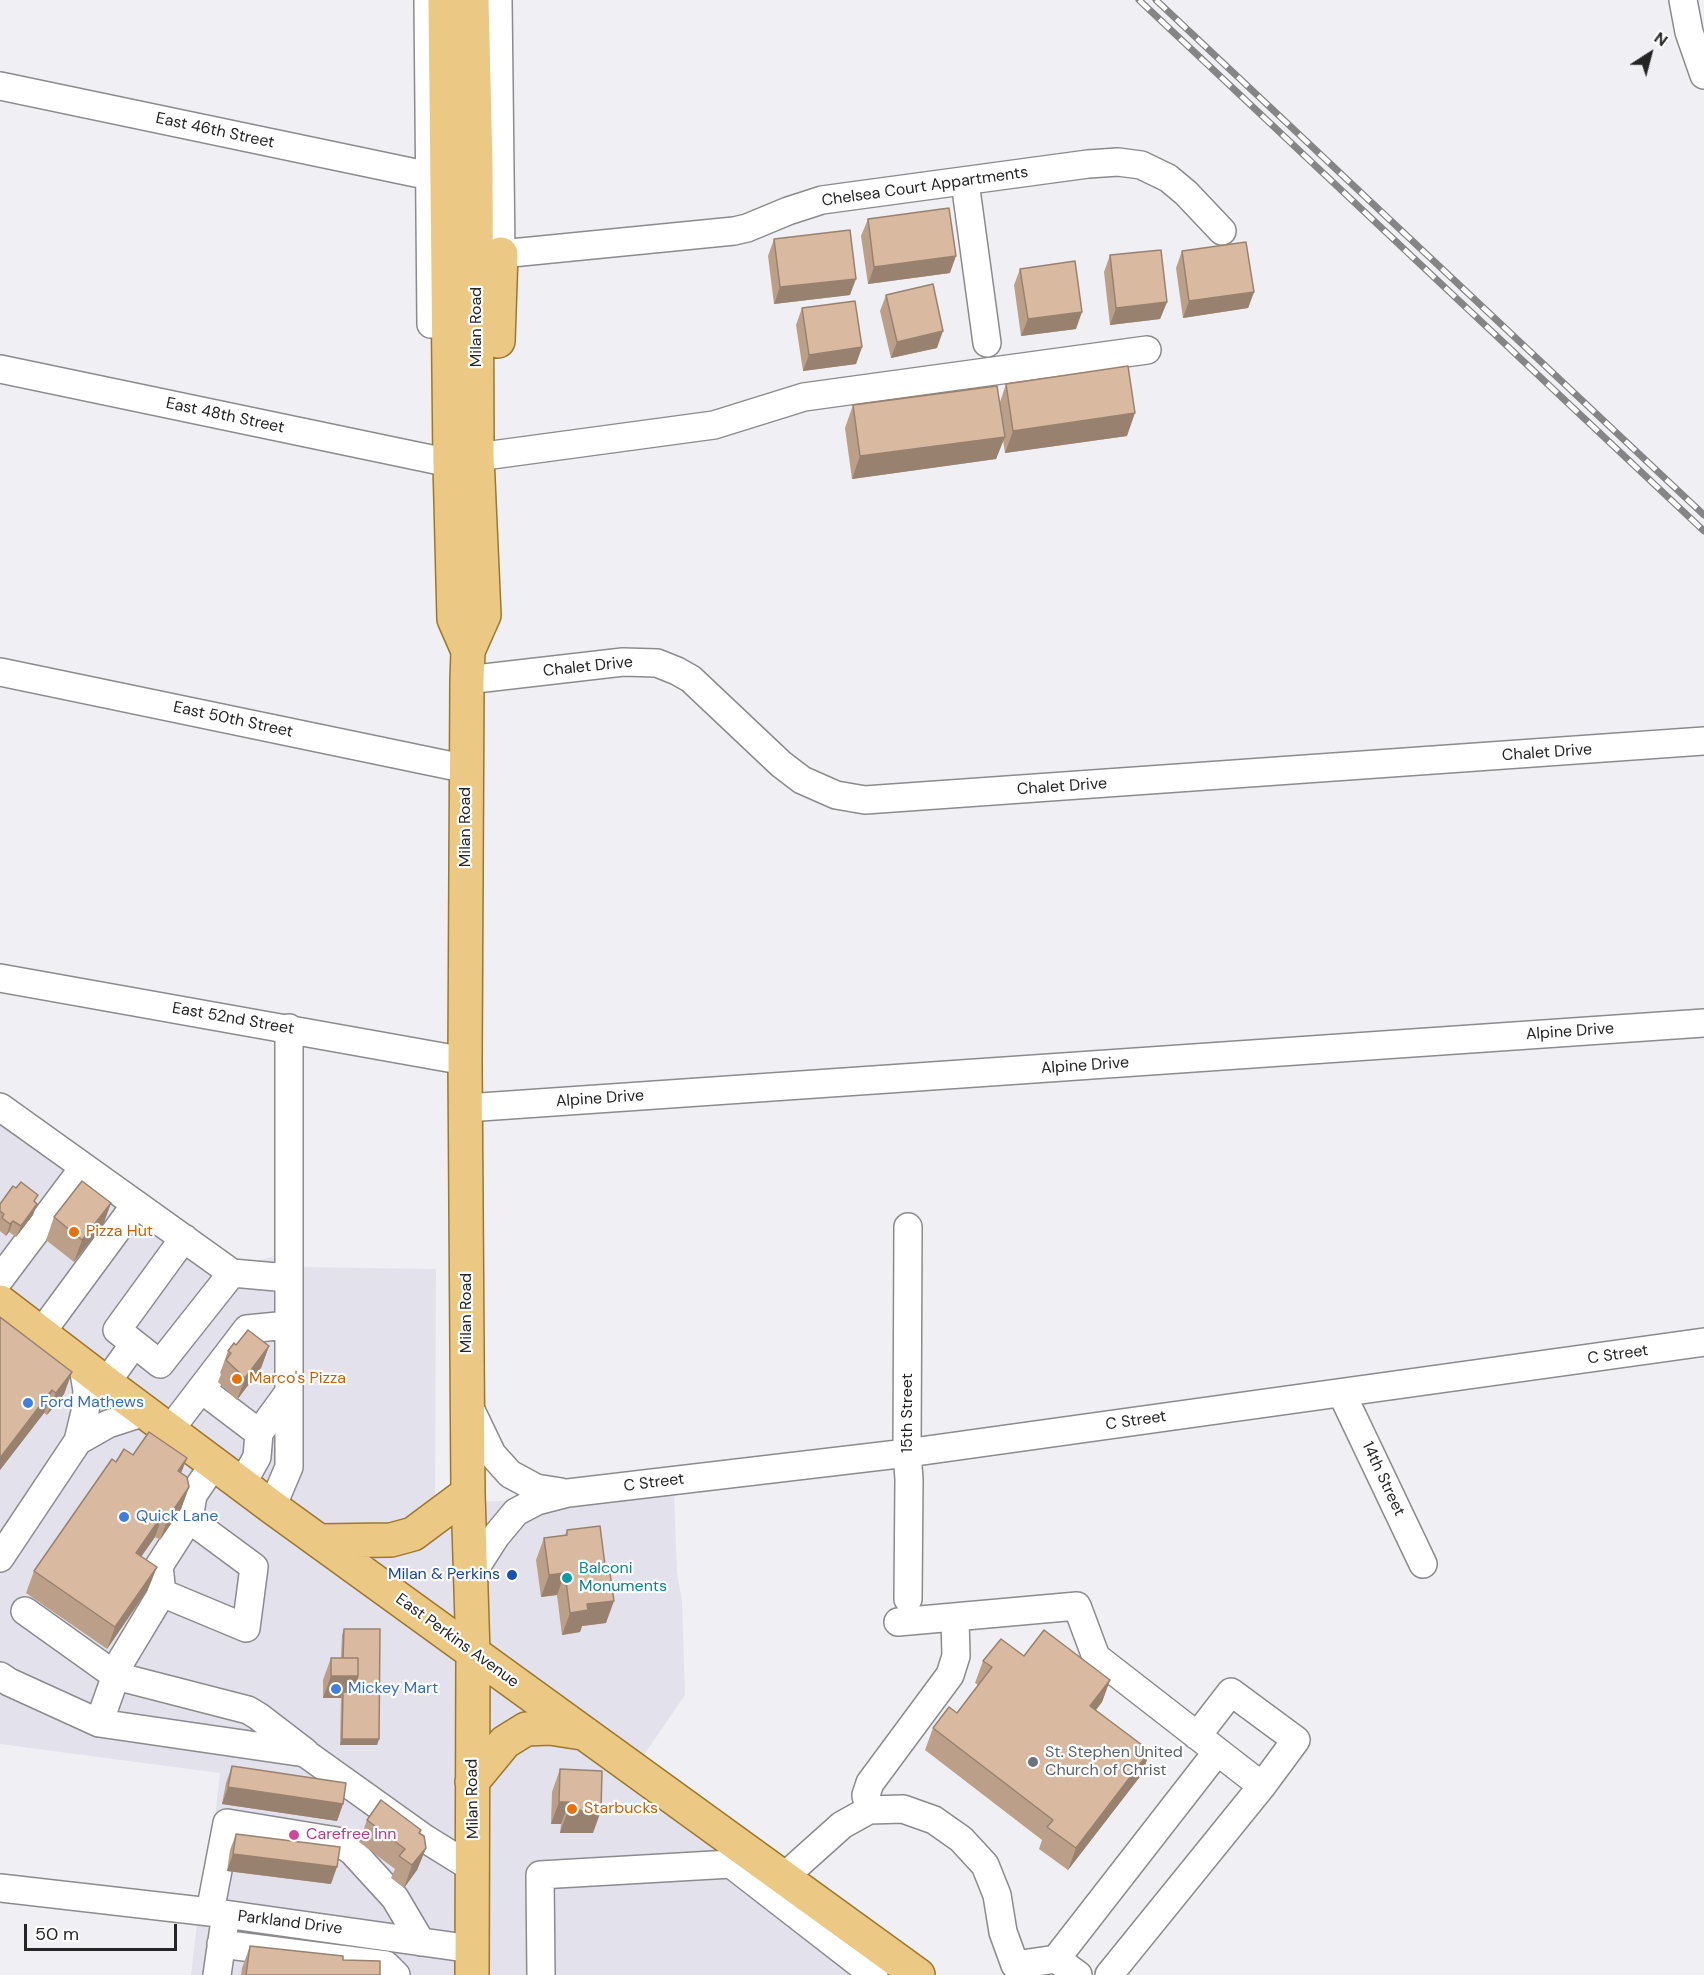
<!DOCTYPE html>
<style>
body{margin:0}
#map{position:relative;width:1704px;height:1975px;overflow:hidden;background:#f0eff3;font-family:"DM Sans",sans-serif}
canvas{display:block}
.north{position:absolute;left:1620px;top:24px;width:60px;height:60px;-webkit-text-stroke:4px #fff;paint-order:stroke;rotate:36deg;font-size:16px;font-weight:700;line-height:24px;text-align:center;color:#252526}
.north::after{content:'';display:block;margin:auto;width:21px;height:27px;background:#252526;clip-path:polygon(50% 0,100% 100%,50% 72%,0 100%)}
.scale{position:absolute;left:24px;top:1924px;width:153px;height:27px;box-sizing:border-box;border:3px solid #252526;border-top:0;padding-left:8px;font-size:18px;line-height:21px;white-space:nowrap;color:#252526;-webkit-text-stroke:4px #fff;paint-order:stroke}
</style>
<div id="map">
<canvas width="1704" height="1975"></canvas>
<div class="north">N</div>
<div class="scale">50 m</div>
</div>
<script>
const ctx = document.querySelector('canvas').getContext('2d');
ctx.lineJoin = 'round';
function paint(path, color) { ctx.fillStyle = color; ctx.fill(path, 'evenodd'); }
const toPath = rows => new Path2D(rows.map(r => 'M' + r).join(''));
function strokePath(path, color, width, dash) { ctx.strokeStyle = color; ctx.lineWidth = width; ctx.lineCap = dash ? 'butt' : 'round'; ctx.setLineDash(dash || []); ctx.stroke(path); }
function write(font, color, halo, rows, align = 'center') {
  ctx.font = font + ' "DM Sans",sans-serif'; ctx.lineWidth = 4.5; ctx.setLineDash([]); ctx.textBaseline = 'middle'; ctx.strokeStyle = halo; ctx.fillStyle = color; for (const [text, x, y, turn = 0] of rows) {
    ctx.save(); ctx.translate(x, y); ctx.rotate((+turn || 0) * Math.PI / 180); ctx.textAlign = isNaN(turn) ? turn : align; if (halo) ctx.strokeText(text, 0, 0); ctx.fillText(text, 0, 0); ctx.restore();
  }
}
paint(toPath([
 [0,1096,244,1265,294,1250,296,1267,436,1269,435,1504,674,1493,677,1573,682,1601,685,1695,628,1778,900,1975,191,1975,197,1923,203,1924,220,1773,0,1744]
]), '#e3e1ec');
const minor = toPath([
 [428,0,431,324],
 [498,0,501,254,734,231,747,228,788,211,822,200,1088,164,1118,162,1141,165,1168,178,1186,193,1222,231],
 [1683,0,1689,32,1704,75],
 [0,86,430,176],
 [965,182,987,343],
 [0,369,450,463],
 [477,457,714,425,804,397,1147,350],
 [0,672,467,769],
 [467,680,623,662,657,663,677,671,691,679,781,764,802,780,836,795,865,800,1704,741],
 [0,978,465,1061],
 [0,1107,232,1273,288,1278],
 [466,1108,1704,1023],
 [184,1238,117,1330,160,1364,232,1273],
 [0,1279,84,1167],
 [41,1333,136,1204],
 [106,1383,134,1344],
 [201,1389,259,1433],
 [1342,1394,1423,1564],
 [469,1406,492,1454,510,1474,536,1488,561,1492],
 [169,1431,247,1329,288,1325],
 [78,1441,108,1424,145,1412],
 [242,1484,257,1457,259,1433,289,1392],
 [272,1507,289,1467,289,1028],
 [0,1558,78,1441,85,1412,87,1391,83,1366],
 [471,1575,496,1536,516,1512,537,1501,568,1493,907,1453,1704,1342],
 [162,1593,246,1628,254,1567,189,1519],
 [908,1599,909,1479,907,1453,908,1227],
 [25,1611,116,1676,248,1710,258,1716,305,1752],
 [898,1622,1077,1606,1096,1657,1262,1786,1109,1975],
 [0,1676,9,1682,99,1723,305,1753,424,1838,474,1869],
 [99,1723,121,1661,162,1593,159,1566,189,1519,193,1495,214,1464],
 [1197,1736,1231,1692,1296,1740,1262,1786],
 [869,1810,866,1795,870,1783,950,1675,956,1656,955,1618],
 [784,1877,842,1825,869,1810,903,1809,934,1820,961,1839,985,1865,997,1895,1003,1932,1015,1965,1056,1959,1078,1975],
 [0,1888,210,1912,472,1949],
 [210,1912,227,1823,337,1841,352,1851,395,1898,421,1942],
 [221,1944,386,1965,396,1975],
 [1056,1959,1217,1752],
 [217,1975,224,1927],
 [541,1975,540,1875,731,1864,874,1975]
]);
const major = toPath([
 [445,0,450,463,454,619,468,651],
 [498,341,501,254],
 [0,1302,106,1383,272,1507,918,1975],
 [320,1541,391,1540,413,1534,468,1493],
 [472,1782,505,1742,526,1729,550,1728,582,1733],
 [472,1975,473,1654,468,1493,465,1061,467,680,468,651,484,615,477,457,476,164,472,0]
]);
strokePath(minor, '#8b8b8e', 30);
strokePath(major, '#9d772c', 36);
strokePath(minor, '#fff', 27);
strokePath(major, '#ebc883', 33);
const rail = toPath([
 [1139,0,1704,531],
 [1156,0,1704,515]
]);
strokePath(rail, '#858587', 7);
strokePath(rail, '#fff', 4.5, [14]);
paint(toPath([
 [868,219,950,273,868,284,861,236],
 [774,239,850,295,774,304,768,256],
 [1182,251,1254,292,1248,308,1183,318,1176,268],
 [1110,255,1167,302,1160,319,1110,325,1104,272],
 [1020,269,1076,329,1021,336,1014,285],
 [886,295,937,348,891,358,880,311],
 [802,308,862,347,856,364,803,371,796,325],
 [1006,384,1127,436,1005,453,1003,440,996,459,852,479,845,428,853,405,1000,402],
 [36,1203,33,1215,16,1237,9,1232,6,1236,0,1231,0,1204],
 [111,1203,103,1225,74,1262,46,1240,54,1217],
 [0,1317,72,1372,64,1394,47,1415,44,1413,0,1470],
 [236,1345,269,1346,261,1368,237,1400,218,1382,221,1374,220,1373,228,1351],
 [133,1455,181,1473,189,1487,181,1509,160,1540,155,1537,141,1557,157,1567,148,1589,107,1649,26,1593,34,1571,116,1462],
 [567,1530,606,1623,582,1626,580,1632,562,1635,557,1595,541,1597,536,1560,544,1538,565,1535],
 [344,1629,379,1739,377,1745,340,1745,341,1698,323,1698,323,1680,331,1658,341,1658,342,1635],
 [1024,1656,1110,1680,1102,1702,1096,1710,1150,1751,1142,1774,1068,1870,1039,1849,1042,1840,925,1750,933,1728,957,1713,978,1685,975,1683,983,1661],
 [232,1766,343,1804,337,1821,222,1804,226,1783],
 [560,1769,593,1833,560,1833,561,1824,551,1824,552,1792],
 [367,1820,421,1830,420,1834,426,1848,417,1870,404,1888,391,1878,395,1869,359,1842],
 [236,1834,331,1884,227,1871,230,1850],
 [250,1946,343,1960,380,1975,241,1975,242,1968]
]), '#bb9f89');
paint(toPath([
 [956,256,950,273,868,284,874,267],
 [856,279,850,295,774,304,780,287],
 [1254,292,1248,308,1183,318,1189,301],
 [1167,302,1160,319,1110,325,1116,308],
 [1082,312,1076,329,1021,336,1028,319],
 [943,331,937,348,891,358,897,342],
 [862,347,856,364,803,371,809,355],
 [1135,413,1127,436,1005,453,1013,431],
 [1005,437,996,459,852,479,860,456],
 [111,1203,103,1225,74,1262,82,1240],
 [37,1204,33,1215,16,1237,21,1226],
 [13,1221,9,1232,6,1236,10,1224],
 [269,1346,261,1368,237,1400,245,1378],
 [72,1372,64,1394,47,1415,56,1393],
 [52,1390,44,1413,0,1470,0,1458],
 [187,1458,178,1481,178,1471],
 [189,1487,181,1509,160,1540,168,1518],
 [163,1514,155,1537,128,1575,136,1553],
 [157,1567,148,1589,107,1649,115,1627],
 [565,1573,557,1595,541,1597,549,1575],
 [614,1601,606,1623,582,1626,580,1632,562,1635,570,1613,587,1604],
 [331,1676,358,1676,350,1698,343,1692,341,1698,323,1698],
 [1110,1680,1102,1702,1082,1728,1090,1706],
 [342,1739,379,1739,377,1745,340,1745],
 [1150,1751,1142,1774,1068,1870,1076,1848],
 [228,1787,343,1804,337,1821,222,1804],
 [559,1802,569,1802,561,1824,551,1824],
 [568,1810,601,1811,593,1833,560,1833],
 [426,1848,417,1870,404,1888,412,1865],
 [233,1854,337,1867,331,1884,227,1871]
]), '#98826f');
const building = toPath([
 [949,208,956,256,874,267,868,219,949,208],
 [850,230,856,279,780,287,774,239,850,230],
 [1246,242,1254,292,1189,301,1182,251,1246,242],
 [1161,250,1167,302,1116,308,1110,255,1161,250],
 [1075,261,1082,312,1028,319,1020,269,1075,261],
 [933,284,943,331,897,342,886,295,933,284],
 [855,301,862,347,809,355,802,308,855,301],
 [1128,366,1135,413,1013,431,1006,384,1128,366],
 [997,386,1005,437,860,456,853,405,997,386],
 [82,1181,111,1203,82,1240,54,1217,82,1181],
 [21,1182,38,1195,34,1201,37,1204,21,1226,13,1221,10,1224,2,1218,4,1214,0,1211,0,1204,13,1186,16,1188,21,1182],
 [0,1317,72,1372,56,1393,52,1390,0,1458,0,1317],
 [248,1330,269,1346,245,1378,226,1360,231,1353,228,1351,234,1343,236,1345,248,1330],
 [149,1432,187,1458,178,1471,187,1477,189,1487,168,1518,163,1514,136,1553,157,1567,115,1627,34,1571,112,1459,116,1462,124,1449,133,1455,149,1432],
 [600,1526,606,1573,610,1573,614,1601,587,1604,588,1610,570,1613,565,1573,549,1575,544,1538,567,1535,567,1530,600,1526],
 [344,1629,380,1629,379,1739,342,1739,343,1692,352,1692,358,1676,358,1658,343,1658,344,1629],
 [1044,1630,1110,1680,1090,1706,1150,1751,1076,1848,1047,1827,1053,1820,933,1728,949,1707,957,1713,992,1667,983,1661,1001,1639,1024,1656,1044,1630],
 [331,1658,358,1658,358,1676,331,1676,331,1658],
 [232,1766,346,1783,343,1804,228,1787,232,1766],
 [560,1769,602,1771,601,1811,568,1810,569,1802,559,1802,560,1769],
 [381,1800,421,1830,419,1833,424,1836,426,1848,412,1865,399,1856,405,1849,367,1820,381,1800],
 [236,1834,340,1847,337,1867,233,1854,236,1834],
 [250,1946,343,1956,343,1960,380,1961,380,1975,246,1975,250,1946]
]);
paint(building, '#d9b99f');
strokePath(building, '#98826f', 1.5);
for (const [x, y, r, color] of [
 [74,1232,6,"#e8710a"],
 [237,1379,6,"#e8710a"],
 [28,1403,6,"#3f7fe0"],
 [124,1517,6,"#3f7fe0"],
 [512,1575,6,"#1a4fb4"],
 [567,1578,6,"#0f9aa8"],
 [336,1689,6,"#3f7fe0"],
 [1033,1762,6,"#6b7280"],
 [572,1809,6,"#e8710a"],
 [294,1835,6,"#d1479c"]
]) { const dot = new Path2D(); dot.arc(x, y, r, 0, 2 * Math.PI); ctx.fillStyle = color; ctx.fill(dot); strokePath(dot, '#fff', 2); }
write('16px', '#252526', '#fff', [
 ["East 46th Street",215,131,12],
 ["Chelsea Court Appartments",925,187,-8],
 ["Milan Road",477,327,-90],
 ["East 48th Street",225,416,12],
 ["Chalet Drive",588,667,-6],
 ["East 50th Street",233,720,12],
 ["Chalet Drive",1547,753,-4],
 ["Chalet Drive",1062,787,-4],
 ["Milan Road",466,827,-90],
 ["East 52nd Street",233,1019,10],
 ["Alpine Drive",1570,1032,-4],
 ["Alpine Drive",1085,1066,-4],
 ["Alpine Drive",600,1099,-4],
 ["Milan Road",467,1313,-90],
 ["C Street",1618,1355,-8],
 ["15th Street",908,1413,-90],
 ["C Street",1136,1421,-8],
 ["14th Street",1383,1479,65],
 ["C Street",654,1483,-7],
 ["East Perkins Avenue",457,1641,36],
 ["Milan Road",473,1799,-91],
 ["Parkland Drive",290,1923,7]
]);
write('16px', '#c56008', '#fff', [
 ["Pizza Hut",86,1232],
 ["Marco's Pizza",249,1379],
 ["Starbucks",584,1809]
], 'left');
write('16px', '#366cbe', '#fff', [
 ["Ford Mathews",40,1403],
 ["Quick Lane",136,1517],
 ["Mickey Mart",348,1689]
], 'left');
write('16px', '#0d838f', '#fff', [
 ["Balconi",579,1569],
 ["Monuments",579,1587]
], 'left');
write('16px', '#164399', '#fff', [
 ["Milan & Perkins",500,1575]
], 'right');
write('16px', '#5b616d', '#fff', [
 ["St. Stephen United",1045,1753],
 ["Church of Christ",1045,1771]
], 'left');
write('16px', '#b23c85', '#fff', [
 ["Carefree Inn",306,1835]
], 'left');
</script>
